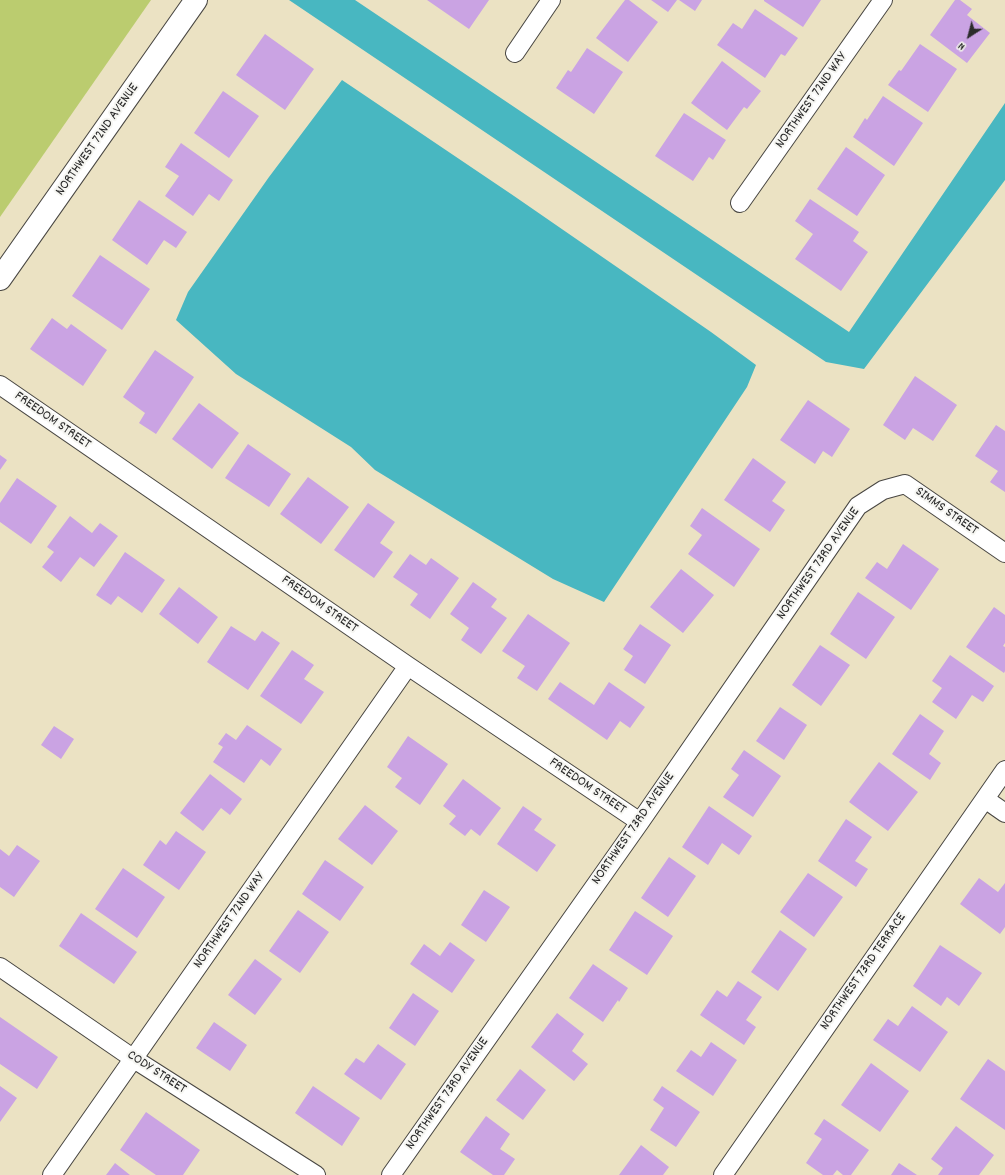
<!DOCTYPE html>
<style>
body{margin:0}
#map{position:relative;width:1005px;height:1175px;overflow:hidden;background:#ebe2c3;font-family:Dekko,sans-serif}
canvas{display:block}
.north{position:absolute;left:949px;top:16px;width:40px;height:40px;-webkit-text-stroke:3px #f6f6f2;paint-order:stroke;rotate:216deg;font-size:11px;font-weight:700;line-height:16px;text-align:center;color:#2b2b2b}
.north::after{content:'';display:block;margin:auto;width:14px;height:18px;background:#2b2b2b;clip-path:polygon(50% 0,100% 100%,50% 72%,0 100%)}
</style>
<div id="map">
<canvas width="1005" height="1175"></canvas>
<div class="north">N</div>
</div>
<script>
const ctx = document.querySelector('canvas').getContext('2d');
ctx.lineJoin = 'round';
function paint(path, color) { ctx.fillStyle = color; ctx.fill(path, 'evenodd'); }
const toPath = rows => new Path2D(rows.map(r => 'M' + r).join(''));
function strokePath(path, color, width, dash) { ctx.strokeStyle = color; ctx.lineWidth = width; ctx.lineCap = dash ? 'butt' : 'round'; ctx.setLineDash(dash || []); ctx.stroke(path); }
function write(font, color, halo, rows, align = 'center') {
  ctx.font = font + ' Dekko,sans-serif'; ctx.lineWidth = 4; ctx.setLineDash([]); ctx.textBaseline = 'middle'; ctx.strokeStyle = halo; ctx.fillStyle = color; for (const [text, x, y, turn = 0] of rows) {
    ctx.save(); ctx.translate(x, y); ctx.rotate((+turn || 0) * Math.PI / 180); ctx.textAlign = isNaN(turn) ? turn : align; if (halo) ctx.strokeText(text, 0, 0); ctx.fillText(text, 0, 0); ctx.restore();
  }
}
paint(toPath([
 [0,0,151,0,0,217]
]), '#bbcc6f');
paint(toPath([
 [289,0,355,0,849,332,1005,103,1005,180,864,369,826,362],
 [342,80,514,196,711,332,756,365,747,387,604,602,553,579,375,470,351,447,236,374,176,320,188,292,269,177]
]), '#48b7c1');
paint(toPath([
 [427,0,489,0,469,29],
 [625,0,629,0,658,22,628,62,596,38],
 [651,0,677,0,668,12],
 [679,0,702,0,695,11],
 [764,0,821,0,803,27,764,1],
 [955,0,960,0,972,9,967,15,990,33,967,63,930,35],
 [755,9,798,38,785,56,781,54,765,78,717,45,733,23,742,29],
 [265,34,314,69,285,110,236,75],
 [920,44,957,69,928,112,888,85,899,70,901,71],
 [587,48,623,72,594,114,556,88,568,70,571,72],
 [722,61,761,91,747,109,744,107,727,130,691,103],
 [223,91,259,116,229,158,194,133],
 [883,96,923,123,894,166,853,137,865,118,867,120],
 [684,113,726,140,713,160,709,157,693,181,655,156],
 [181,143,233,180,219,201,209,194,193,216,165,196,179,176,165,167],
 [846,147,885,175,857,216,817,189],
 [810,199,859,232,853,241,868,252,841,291,795,259,813,234,795,221],
 [139,200,187,232,176,248,164,240,147,265,112,240],
 [100,255,150,289,122,330,72,296],
 [52,318,67,329,71,324,107,350,83,386,30,349],
 [155,350,194,377,156,434,139,423,145,413,123,397],
 [915,376,957,405,933,441,913,428,905,440,883,425],
 [808,400,850,429,832,457,823,451,815,464,780,440],
 [199,403,239,433,212,469,172,439],
 [996,425,1005,431,1005,492,990,482,998,471,975,456],
 [248,444,291,474,269,507,225,478],
 [0,455,7,460,0,470],
 [753,458,786,482,772,501,785,510,770,532,724,500],
 [308,477,349,507,321,544,280,514],
 [17,478,57,506,31,544,0,522,0,503],
 [368,503,395,522,380,543,393,552,374,578,334,550],
 [702,508,760,549,734,587,688,554,702,535,690,526],
 [70,516,92,533,100,523,118,536,94,567,80,557,61,582,42,567,54,552,47,547],
 [903,544,939,569,911,610,865,578,877,562,887,569],
 [125,552,165,580,142,613,118,596,111,605,96,595],
 [410,554,426,565,431,558,459,578,430,619,410,605,418,594,393,577],
 [681,569,714,595,683,633,650,607],
 [473,582,497,599,491,607,507,618,481,654,461,640,469,628,450,614],
 [179,587,218,617,198,644,159,614],
 [858,592,895,617,866,659,830,634],
 [994,607,1005,615,1005,643,1003,646,1005,647,1005,671,1004,673,966,647],
 [528,614,570,643,537,691,517,678,525,666,502,651],
 [640,624,671,645,645,684,624,670,633,656,623,649],
 [231,626,255,641,262,631,280,643,248,690,207,662],
 [820,645,850,665,821,706,792,685],
 [292,650,314,665,304,679,324,692,301,724,260,696],
 [950,655,994,686,983,702,972,695,956,719,932,702,942,688,932,681],
 [560,682,594,705,609,682,645,707,630,728,620,721,607,740,548,699],
 [780,707,807,725,784,760,756,741],
 [920,714,944,731,929,754,941,763,930,780,892,754],
 [247,725,282,749,270,766,261,759,244,783,213,762,223,747,218,744,226,733,236,740],
 [54,726,74,739,61,759,41,745],
 [408,736,448,764,420,805,395,787,402,778,387,767],
 [744,750,781,776,753,817,723,797,739,775,731,769],
 [879,762,918,792,888,831,849,802],
 [210,774,242,799,230,815,221,808,203,831,180,813],
 [463,779,501,808,480,836,471,829,465,836,449,824,456,816,443,806],
 [365,805,398,831,372,865,338,839],
 [523,806,542,819,534,830,556,845,537,872,497,844],
 [709,806,752,836,739,855,722,843,708,865,682,847],
 [846,819,872,837,855,861,868,869,856,887,818,861],
 [176,831,206,852,179,890,143,865,160,840,166,845],
 [17,845,40,861,14,897,0,887,0,849,9,856],
 [669,857,696,876,668,917,641,898],
 [325,860,364,887,340,921,302,894],
 [123,868,165,897,137,938,95,909],
 [808,873,843,897,814,937,780,912],
 [979,878,998,892,1005,883,1005,927,1000,934,960,904],
 [484,890,510,907,486,942,461,925],
 [298,910,329,932,300,973,269,951],
 [635,911,673,936,647,975,609,950],
 [81,913,137,952,114,984,59,946],
 [780,930,807,949,778,991,751,972],
 [450,942,475,960,452,993,410,964,424,944,440,956],
 [940,945,982,973,959,1006,947,997,941,1006,913,986],
 [255,959,282,979,255,1015,228,995],
 [593,964,628,988,619,1002,618,1000,603,1022,569,998],
 [738,981,762,997,746,1020,756,1027,744,1045,700,1015,717,990,727,997],
 [413,993,439,1011,415,1046,389,1028],
 [912,1006,948,1032,920,1072,873,1040,888,1019,898,1026],
 [557,1013,584,1034,572,1051,588,1064,574,1081,531,1047],
 [0,1017,58,1057,37,1089,0,1064],
 [214,1022,247,1045,230,1071,196,1048],
 [711,1042,737,1060,713,1096,676,1071,691,1050,701,1057],
 [378,1044,406,1064,381,1100,344,1074,356,1058,364,1063],
 [988,1059,1005,1071,1005,1130,960,1099],
 [871,1063,909,1091,880,1132,841,1105],
 [520,1069,546,1090,523,1120,496,1100],
 [0,1086,17,1098,0,1122],
 [313,1086,360,1118,342,1146,295,1113],
 [662,1086,700,1112,676,1147,650,1130,664,1108,653,1100],
 [146,1112,200,1150,183,1175,156,1175,120,1150],
 [486,1116,510,1134,500,1149,515,1159,504,1175,493,1175,460,1152],
 [824,1119,869,1150,851,1175,843,1175,837,1170,833,1175,823,1175,806,1163,822,1139,814,1134],
 [956,1126,994,1155,979,1175,938,1175,943,1168,931,1159],
 [641,1145,669,1167,663,1175,619,1175],
 [115,1163,130,1175,106,1175],
 [899,1163,917,1175,891,1175]
]), '#caa3e3');
const street = toPath([
 [515,53,551,0],
 [740,203,883,0],
 [0,385,408,666,640,822],
 [985,799,1005,813],
 [0,967,134,1059,316,1175],
 [52,1175,408,666],
 [391,1175,640,822,858,506,883,490,905,484,1005,553],
 [723,1175,1005,770]
]);
const secondary = toPath([
 [0,279,196,0]
]);
strokePath(street, '#484642', 20);
strokePath(secondary, '#484642', 24);
strokePath(street, '#fff', 18);
strokePath(secondary, '#fff', 22);
write('14px', '#2b2b2b', '#f6f6f2', [
 ["NORTHWEST 72ND WAY",812,101,-55],
 ["NORTHWEST 72ND AVENUE",98,140,-55],
 ["FREEDOM STREET",52,421,35],
 ["SIMMS STREET",946,512,35],
 ["NORTHWEST 73RD AVENUE",819,564,-55],
 ["FREEDOM STREET",319,605,35],
 ["FREEDOM STREET",587,787,34],
 ["NORTHWEST 73RD AVENUE",634,829,-55],
 ["NORTHWEST 72ND WAY",230,921,-55],
 ["NORTHWEST 73RD TERRACE",864,972,-55],
 ["CODY STREET",156,1073,33],
 ["NORTHWEST 73RD AVENUE",448,1094,-55]
]);
</script>
